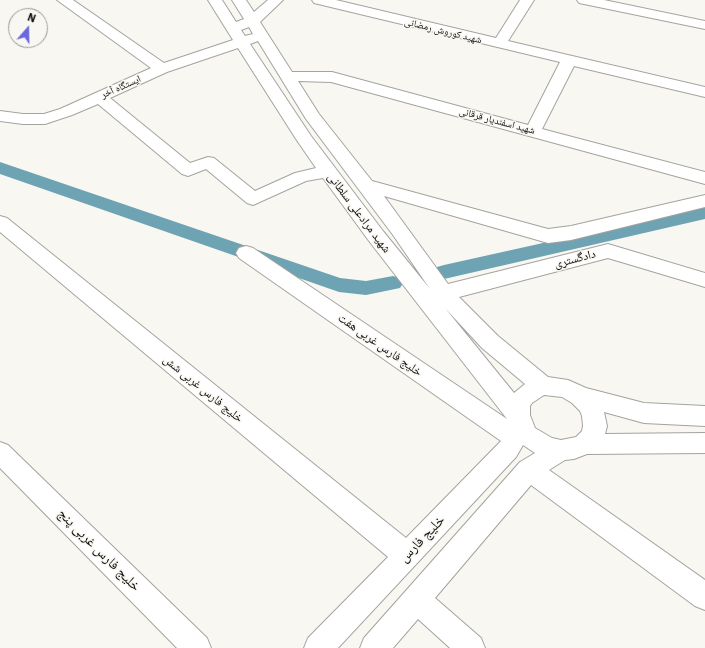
<!DOCTYPE html>
<meta charset="utf-8">
<style>
body{margin:0}
#map{position:relative;width:705px;height:648px;overflow:hidden;background:#f9f7f2;font-family:"IBM Plex Sans",sans-serif}
canvas{display:block}
.north{position:absolute;left:8px;top:8px;width:40px;height:40px;box-sizing:border-box;background:#f9f7f2;border:1px solid #9c9a97;border-radius:50%;rotate:20deg;font-size:11px;font-weight:700;line-height:16px;text-align:center;color:#100f0e}
.north::after{content:'';display:block;margin:auto;width:14px;height:18px;background:#6a67e1;clip-path:polygon(50% 0,100% 100%,50% 72%,0 100%)}
</style>
<div id="map">
<canvas width="705" height="648"></canvas>
<div class="north">N</div>
</div>
<script>
const ctx = document.querySelector('canvas').getContext('2d');
ctx.lineJoin = 'round';
const toPath = rows => new Path2D(rows.map(r => 'M' + r).join(''));
function paint(path, color) { ctx.fillStyle = color; ctx.fill(path, 'evenodd'); }
function strokePath(path, color, width, dash) { ctx.strokeStyle = color; ctx.lineWidth = width; ctx.lineCap = dash ? 'butt' : 'round'; ctx.setLineDash(dash || []); ctx.stroke(path); }
function write(font, color, halo, rows, align = 'center') {
  ctx.font = font + ' "IBM Plex Sans","Noto Naskh Arabic",sans-serif'; ctx.lineWidth = 3; ctx.setLineDash([]); ctx.textBaseline = 'middle'; ctx.strokeStyle = halo; ctx.fillStyle = color; for (const [text, x, y, turn = 0] of rows) {
    ctx.save(); ctx.translate(x, y); ctx.rotate((+turn || 0) * Math.PI / 180); ctx.textAlign = isNaN(turn) ? turn : align; if (halo) ctx.strokeText(text, 0, 0); ctx.fillText(text, 0, 0); ctx.restore();
  }
}
paint(toPath([
 [0,162,340,278,366,281,393,276,400,278,403,283,400,288,366,295,339,292,0,174,0,162],
 [705,207,705,219,444,279,437,277,434,272,437,267,444,265,705,207]
]), '#6ea3b3');
const minor = toPath([
 [57,0,73,0,164,63,233,40,208,0,222,0,236,22,244,19,232,0,246,0,254,12,268,0,283,0,260,22,292,72,332,72,528,125,560,62,314,3,312,0,336,0,496,38,520,0,534,0,508,41,705,87,705,97,574,66,542,129,705,172,705,184,331,82,298,81,319,114,372,181,548,229,571,226,705,195,705,207,571,240,548,243,384,196,448,284,608,244,705,273,705,287,608,258,459,297,498,336,548,377,568,380,586,388,644,403,705,406,705,426,644,423,604,412,607,426,605,434,705,433,705,453,587,454,574,459,565,460,549,470,705,580,705,610,695,606,531,485,435,598,481,638,485,648,450,648,418,619,393,648,360,648,364,638,520,462,535,453,523,445,516,457,338,648,304,648,308,638,388,557,0,232,0,216,7,218,406,538,501,441,239,258,236,253,239,248,246,246,253,248,507,419,369,241,323,178,306,181,253,205,247,203,206,169,188,176,182,174,98,104,72,115,45,124,23,124,0,121,0,111,23,114,44,114,60,109,151,68,57,0],
 [249,27,253,34,245,36,241,30,249,27],
 [258,41,306,119,393,235,430,289,383,231,311,136,250,44,258,41],
 [238,48,296,139,316,168,295,173,255,191,214,158,208,157,190,163,110,98,167,72,238,48],
 [445,308,482,348,525,384,514,393,445,308],
 [544,395,562,397,572,403,580,411,582,416,583,426,582,431,576,437,561,440,552,438,535,428,530,415,530,406,532,403,544,395],
 [577,0,604,0,705,21,705,29,584,4,579,3,577,0],
 [0,442,8,445,207,638,211,648,177,648,0,468,0,442]
]);
strokePath(minor, '#a5a39e', 2);
paint(minor, '#fff');
write('10px', '#100f0e', '#f9f7f2', [
 ["شهید کوروش رمضانی",443,31,14],
 ["ایستگاه آخر",121,87,-24],
 ["شهید اسفندیار قرقانی",497,121,15]
]);
write('12px', '#100f0e', '#f9f7f2', [
 ["شهید مرادعلی سلطانی",359,213,53],
 ["دادگستری",575,259,-15],
 ["خلیج فارس غربی هفت",380,345,35],
 ["خلیج فارس غربی شش",203,389,39]
]);
write('14px', '#100f0e', '#f9f7f2', [
 ["خلیج فارس",422,539,-46],
 ["خلیج فارس غربی پنج",99,550,45]
]);
</script>
